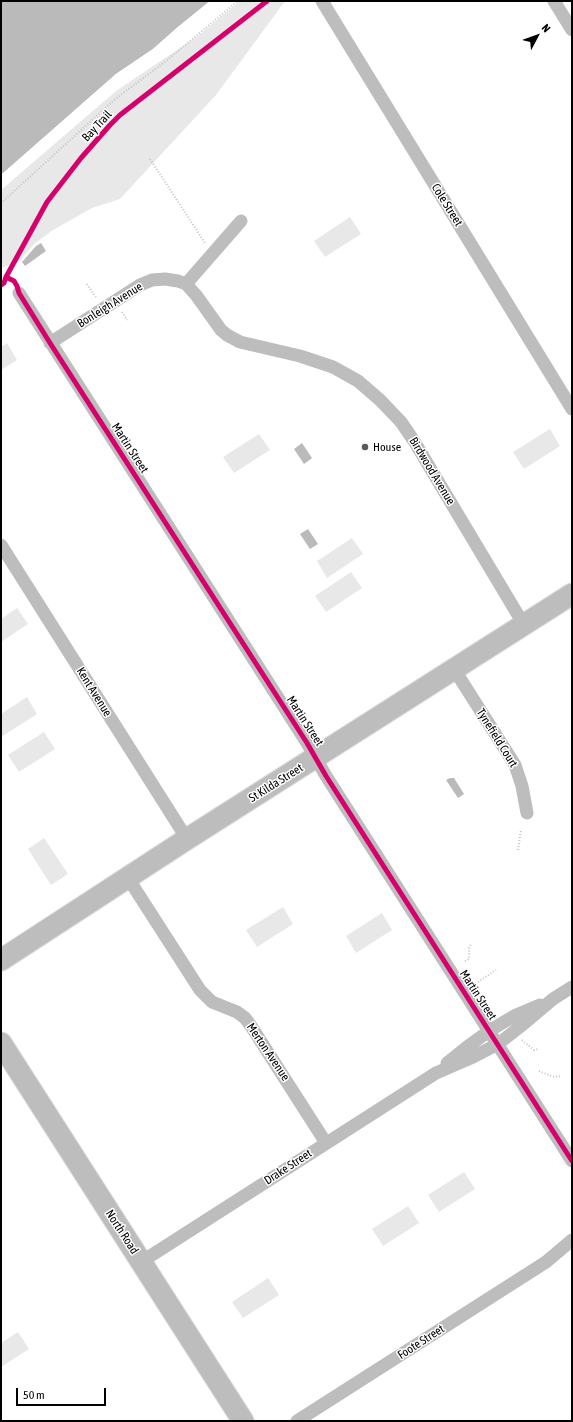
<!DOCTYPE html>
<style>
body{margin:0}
#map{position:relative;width:573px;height:1422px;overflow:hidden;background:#fff;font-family:"Asap Condensed",sans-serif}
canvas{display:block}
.frame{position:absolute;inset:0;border:2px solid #000;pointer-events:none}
.north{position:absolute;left:517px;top:16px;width:40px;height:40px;-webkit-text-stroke:3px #fff;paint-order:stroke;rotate:49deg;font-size:11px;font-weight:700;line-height:16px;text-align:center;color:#000}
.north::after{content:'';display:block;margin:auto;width:14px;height:18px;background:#000;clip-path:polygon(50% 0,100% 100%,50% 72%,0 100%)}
.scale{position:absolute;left:16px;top:1388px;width:90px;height:18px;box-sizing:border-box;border:2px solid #000;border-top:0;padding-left:5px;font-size:12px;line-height:14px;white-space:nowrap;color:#000;-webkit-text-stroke:3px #fff;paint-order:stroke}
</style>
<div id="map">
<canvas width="573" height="1422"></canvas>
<div class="frame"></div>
<div class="north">N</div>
<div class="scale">50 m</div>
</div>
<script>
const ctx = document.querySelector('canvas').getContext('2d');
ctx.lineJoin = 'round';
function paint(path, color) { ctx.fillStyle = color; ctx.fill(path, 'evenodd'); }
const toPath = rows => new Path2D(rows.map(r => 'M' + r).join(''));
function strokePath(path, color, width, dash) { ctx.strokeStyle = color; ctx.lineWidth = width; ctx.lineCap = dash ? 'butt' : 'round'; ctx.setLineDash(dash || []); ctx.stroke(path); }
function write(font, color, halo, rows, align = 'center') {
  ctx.font = font + ' "Asap Condensed",sans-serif'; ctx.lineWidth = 3; ctx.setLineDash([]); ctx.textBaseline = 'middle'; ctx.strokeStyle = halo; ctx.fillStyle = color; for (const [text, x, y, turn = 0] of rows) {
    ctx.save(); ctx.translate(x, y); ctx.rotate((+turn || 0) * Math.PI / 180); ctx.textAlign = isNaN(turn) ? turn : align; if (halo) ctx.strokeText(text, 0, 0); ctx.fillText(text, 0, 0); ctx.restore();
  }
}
paint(toPath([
 [240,1,285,1,216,95,120,199,92,208,53,230,34,244,19,262,1,268,1,190,116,91,198,36],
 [350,217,361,234,325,257,314,241],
 [7,343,17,360,1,370,1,347],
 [550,429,560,446,524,469,513,452],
 [259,434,270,450,234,473,223,457],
 [352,538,363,554,327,578,317,561],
 [351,572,362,588,326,612,315,596],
 [17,608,28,624,1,642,1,619],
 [27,697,37,714,1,737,1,714],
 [44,732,55,749,19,772,8,755],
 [44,838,68,874,51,885,28,849],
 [283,907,293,924,257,947,246,930],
 [382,913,392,930,356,953,346,936],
 [464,1172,475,1189,439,1212,428,1195],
 [408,1206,419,1223,383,1246,372,1229],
 [268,1278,279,1295,243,1318,232,1302],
 [18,1332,29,1349,1,1367,1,1343]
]), '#e8e8e8');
paint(toPath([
 [1,1,210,1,178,27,153,49,116,74,1,175],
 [41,243,46,251,25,266,22,262,36,246],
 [302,443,312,458,304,464,294,449],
 [308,529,318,544,310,549,300,534],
 [450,778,454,778,464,794,458,798,446,780]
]), '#bababa');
paint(toPath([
 [210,1,212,1,155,51,117,76,1,177,1,175,116,74,153,49,178,27]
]), '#fff');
const primary = toPath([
 [1,960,187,839,572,594],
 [1,1043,243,1421]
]);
strokePath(primary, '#dbdbdb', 23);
strokePath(toPath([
 [150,159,205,243],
 [1,203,114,100,166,61,238,1],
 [1,274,14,281],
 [1,280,6,277],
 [87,284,97,299],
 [122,312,127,320],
 [518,850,521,830],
 [465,961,469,959,469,948,471,944],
 [478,982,496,970],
 [522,1040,534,1050,539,1049],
 [539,1071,554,1077,561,1076]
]), '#c2c2c2', 2, [1, 2]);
strokePath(toPath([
 [322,1,572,409],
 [554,1,572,30],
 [186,284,196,295,221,330,227,335,240,342,300,356,333,367,358,381,380,400,401,422,414,441,524,625],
 [19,293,307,743,326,776,572,1161],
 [50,343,140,285,152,280,165,279,178,281,186,284,241,221],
 [1,545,187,839],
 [454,669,515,765,522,786,527,813],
 [128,878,200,990,212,1002,237,1012,245,1018,251,1026,326,1143],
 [447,1063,467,1047,489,1031,514,1016,540,1005],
 [141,1262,436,1073,473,1057,498,1044,521,1026,553,999,572,987],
 [297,1421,546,1262,572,1240]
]), '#bdbdbd', 13);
strokePath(primary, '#bdbdbd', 21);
strokePath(toPath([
 [6,277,14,281,17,286,19,293,50,343,307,743,326,776,572,1161],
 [1,285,4,283,6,277,47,202,81,158,110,125,120,115,267,1]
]), '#d6006c', 5);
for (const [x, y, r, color] of [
 [365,447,4,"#595959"]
]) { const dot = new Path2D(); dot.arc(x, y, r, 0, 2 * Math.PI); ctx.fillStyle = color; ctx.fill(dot); strokePath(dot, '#fff', 1.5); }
write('12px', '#000', '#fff', [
 ["Bay Trail",97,126,-47],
 ["Cole Street",447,205,58],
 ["Bonleigh Avenue",110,305,-32],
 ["Martin Street",130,448,57],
 ["Birdwood Avenue",432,471,59],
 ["Kent Avenue",94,692,58],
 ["Martin Street",305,721,57],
 ["Tynefield Court",497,738,58],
 ["St Kilda Street",276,783,-32],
 ["Martin Street",478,995,57],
 ["Merton Avenue",268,1052,56],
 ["Drake Street",288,1167,-33],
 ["North Road",122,1232,57],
 ["Foote Street",421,1342,-33]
]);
write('12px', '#000', '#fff', [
 ["House",373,447]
], 'left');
</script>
